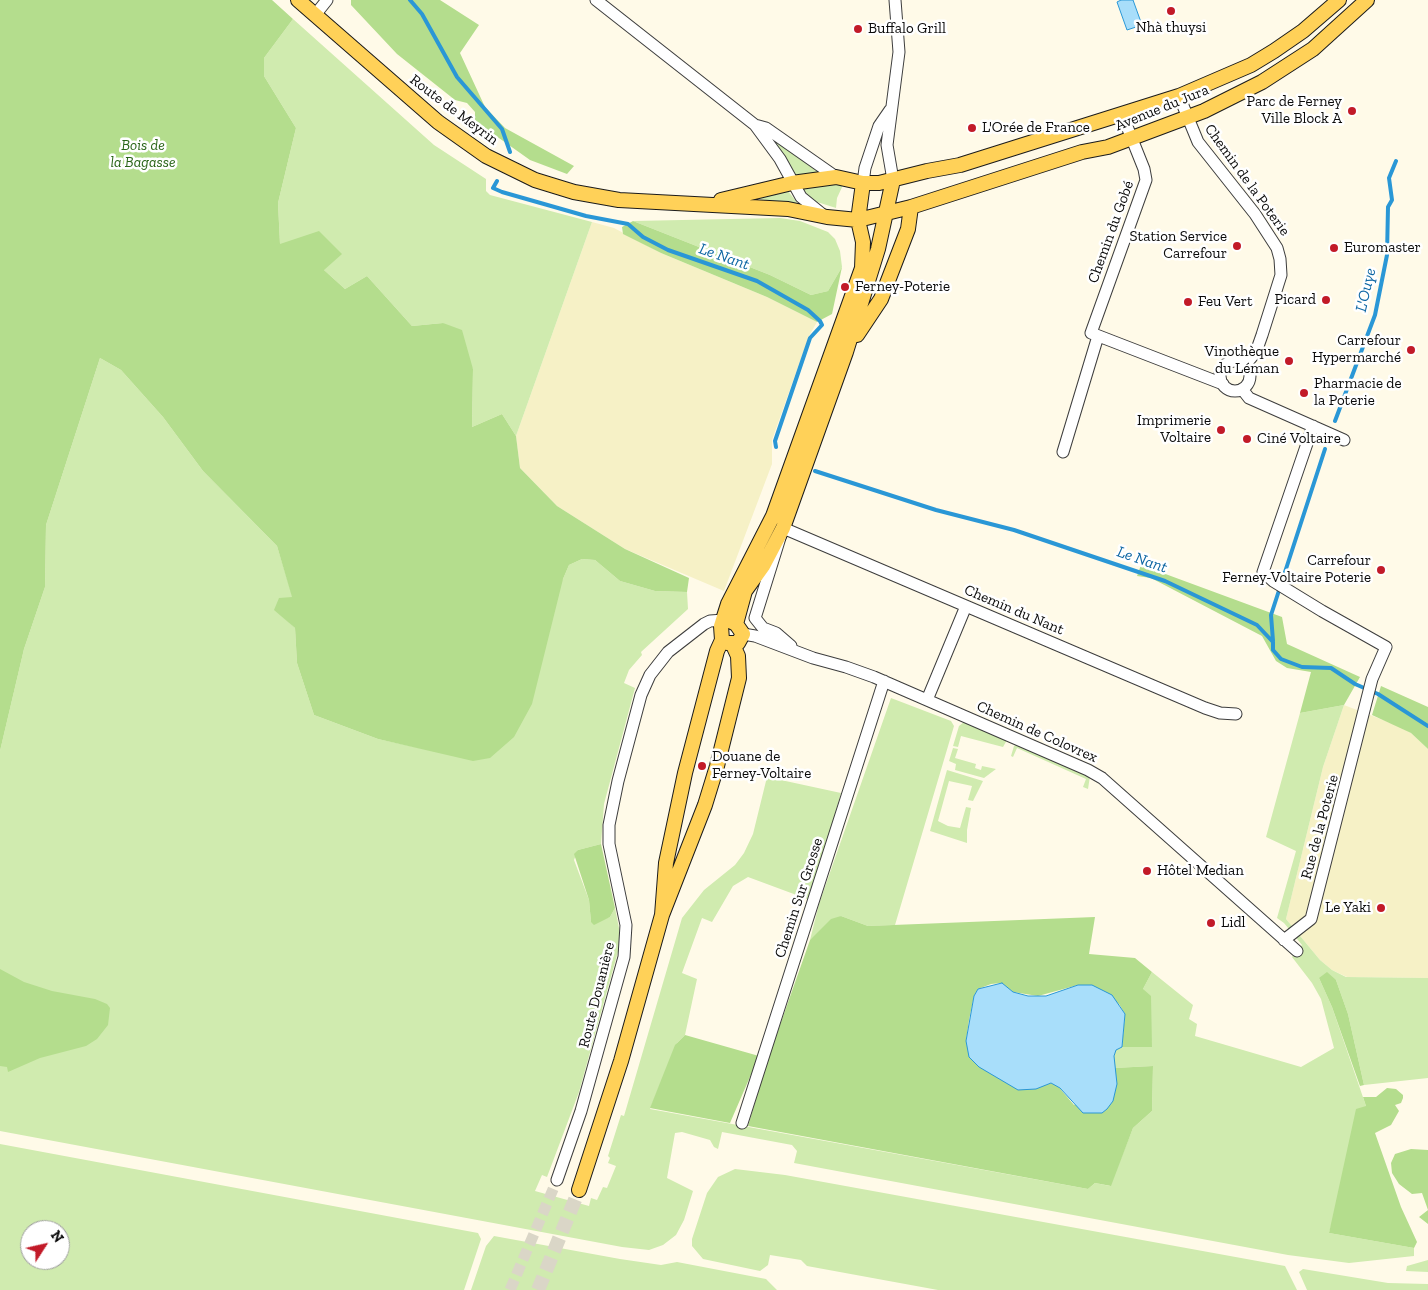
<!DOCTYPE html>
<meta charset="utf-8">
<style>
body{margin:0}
#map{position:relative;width:1428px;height:1290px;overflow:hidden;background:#fffae8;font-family:"Zilla Slab",serif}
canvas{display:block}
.north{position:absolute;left:20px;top:1220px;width:50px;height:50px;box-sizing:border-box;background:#fff;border:1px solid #9d9d9d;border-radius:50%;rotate:55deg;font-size:14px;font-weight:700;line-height:20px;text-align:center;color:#0a0a0a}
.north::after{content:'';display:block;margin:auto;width:18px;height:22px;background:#c21a28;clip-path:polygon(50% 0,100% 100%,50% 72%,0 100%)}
</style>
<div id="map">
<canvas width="1428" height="1290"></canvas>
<div class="north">N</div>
</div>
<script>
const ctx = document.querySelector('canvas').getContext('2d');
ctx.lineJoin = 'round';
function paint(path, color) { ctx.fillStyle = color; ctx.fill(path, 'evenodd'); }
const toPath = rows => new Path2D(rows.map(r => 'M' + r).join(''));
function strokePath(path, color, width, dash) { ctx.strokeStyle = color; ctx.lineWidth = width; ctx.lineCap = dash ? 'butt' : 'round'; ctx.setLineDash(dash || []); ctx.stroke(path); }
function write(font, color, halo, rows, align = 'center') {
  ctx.font = font + ' "Zilla Slab",serif'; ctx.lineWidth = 5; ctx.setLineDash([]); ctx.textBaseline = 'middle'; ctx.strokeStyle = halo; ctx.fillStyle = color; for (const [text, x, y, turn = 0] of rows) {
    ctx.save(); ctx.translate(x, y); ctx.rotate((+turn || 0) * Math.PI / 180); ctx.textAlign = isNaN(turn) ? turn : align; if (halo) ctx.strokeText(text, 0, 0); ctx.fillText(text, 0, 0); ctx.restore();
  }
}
paint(toPath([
 [592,222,614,228,661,253,767,297,817,322,809,336,772,440,772,464,724,591,625,549,557,506,520,468,516,436],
 [1344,705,1396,725,1411,733,1428,749,1428,978,1347,977,1332,970,1320,960,1286,919,1323,767]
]), '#f6f1c6');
paint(toPath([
 [293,19,434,145,486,179,486,191,490,195,592,222,516,436,502,414,472,427,473,369,443,323,412,326,367,276,345,289,324,270,280,244,278,203,296,128,264,76,264,58],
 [766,132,823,173,794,178],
 [832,183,843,185,837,198,836,208,814,201,800,187],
 [788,191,798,204,758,199,776,193],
 [780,218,800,221,828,232,835,239,840,251,842,267,828,291,811,295,770,275,633,221],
 [100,358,121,370,163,417,203,471,277,546,293,598,275,609,295,628,297,663,314,715,378,739,424,749,563,579,569,565,582,559,595,560,620,581,655,591,687,592,688,609,641,652,642,655,629,670,624,683,635,688,604,804,601,844,578,850,574,860,589,900,591,922,610,917,615,908,619,928,619,948,579,1092,547,1177,542,1175,535,1191,589,1206,591,1198,597,1200,603,1187,607,1188,616,1166,608,1163,610,1158,608,1156,621,1115,624,1116,682,918,704,890,735,865,744,853,753,834,767,777,841,793,810,900,748,877,733,886,712,922,702,918,682,973,697,979,685,1035,677,1043,650,1109,1088,1189,1095,1183,1110,1186,1133,1128,1152,1111,1153,1066,1114,1068,1114,1056,1116,1050,1122,1047,1152,1046,1143,989,1152,972,1193,1005,1189,1019,1197,1024,1195,1036,1301,1067,1334,1048,1321,999,1312,983,1292,957,1302,945,1284,923,1277,918,1296,851,1266,837,1300,713,1344,705,1323,767,1286,919,1320,960,1332,970,1346,977,1428,978,1428,1078,1364,1085,1348,1014,1336,980,1319,978,1332,1007,1366,1106,1329,1233,1414,1248,1414,1256,1349,1263,1288,1255,794,1163,797,1151,792,1145,722,1132,718,1149,714,1147,710,1140,682,1132,675,1133,667,1178,693,1191,684,1220,676,1235,663,1245,649,1250,622,1247,0,1131,0,751,24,649,45,587,46,525],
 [891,698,951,721,954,726,895,925,868,926,841,916,810,940,819,904],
 [964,722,1007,740,1003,747,961,736,958,747,953,746,959,726],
 [1017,744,1090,776,1088,789,1083,787,1086,779,1017,748,1013,757,1011,756,1014,746],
 [953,748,958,749,955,758,976,764,975,768,981,770,982,766,996,769,984,778,955,770,956,764,949,761],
 [947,770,983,781,973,801,968,800,972,786,949,781,938,821,948,826,960,828,966,807,971,808,967,830,967,843,930,831],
 [0,1144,478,1233,481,1239,464,1290,0,1290],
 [30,1230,60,1230,60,1260,30,1260],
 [735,1169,785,1175,1285,1266,1297,1290,938,1290,807,1266,801,1260,770,1255,768,1265,760,1271,703,1259,692,1246,692,1239,707,1193,718,1177],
 [494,1236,620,1259,661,1265,677,1262,766,1279,777,1290,471,1290,486,1246],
 [1428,1260,1428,1272,1406,1271,1407,1266],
 [1303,1269,1388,1283,1428,1284,1428,1290,1307,1290,1299,1272]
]), '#d0ebaf');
paint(toPath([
 [0,0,272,0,293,19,264,58,264,76,296,128,278,203,280,244,319,231,342,254,324,270,345,289,367,276,412,326,443,323,462,330,473,369,472,427,502,414,516,436,520,468,557,506,625,549,689,578,687,592,655,591,620,581,595,560,582,559,569,565,563,579,532,704,514,737,490,758,473,761,378,739,314,715,297,663,295,628,274,610,279,598,292,597,277,546,203,471,163,417,121,370,100,358,46,525,45,587,24,649,0,751],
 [351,0,440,0,479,25,460,53,485,107,505,128,574,166,567,174,530,160,475,121,475,112,467,103,455,100,397,54,351,5],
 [633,221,770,275,811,295,828,291,842,267,832,314,817,322,767,297,661,253,623,234,622,227],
 [1141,565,1282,617,1287,644,1360,677,1344,705,1300,713,1311,672,1287,668,1276,661,1262,636,1151,578,1137,576],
 [1381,686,1428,707,1428,749,1411,733,1372,715],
 [601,844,615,908,610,917,594,925,591,922,589,900,574,854,578,850],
 [841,916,868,926,1095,917,1089,954,1135,958,1152,972,1143,989,1151,996,1152,1047,1122,1047,1125,1014,1119,1004,1078,985,1038,996,1013,992,1001,983,991,984,978,989,974,996,969,1020,966,1041,1046,1085,1051,1083,1057,1085,1074,1105,1117,1084,1114,1068,1153,1066,1152,1111,1133,1128,1111,1186,1095,1183,1088,1189,748,1126,767,1062,810,940,831,919],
 [0,969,24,982,52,991,95,999,107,1004,110,1008,108,1025,97,1039,86,1046,40,1058,8,1072,7,1067,0,1066],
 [1327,972,1336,980,1348,1014,1364,1085,1360,1086,1332,1007,1319,978],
 [685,1035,759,1056,730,1123,650,1108,675,1045],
 [1387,1088,1396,1089,1403,1095,1403,1098,1401,1103,1395,1105,1399,1111,1391,1125,1375,1133,1401,1207,1417,1242,1414,1248,1329,1233,1356,1109,1366,1106,1363,1097,1376,1097],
 [1411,1149,1428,1150,1428,1224,1419,1217,1428,1210,1422,1193,1412,1194,1399,1184,1392,1173,1391,1163,1395,1154]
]), '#b4dd8d');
const water = toPath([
 [1121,0,1133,0,1142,25,1127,30,1117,2,1121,0],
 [1002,983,1013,992,1028,996,1046,996,1078,985,1092,985,1112,995,1125,1014,1122,1047,1116,1050,1114,1056,1117,1084,1113,1101,1107,1109,1102,1113,1083,1113,1060,1088,1051,1083,1036,1089,1018,1090,979,1067,969,1057,966,1041,974,996,978,989,1002,983]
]);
paint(water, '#a8defa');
strokePath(water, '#2a97d6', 1);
strokePath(toPath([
 [410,0,422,14,457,77,502,129,510,152],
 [497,181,493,188,502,192,586,216,628,224,643,237,668,250,757,281,808,310,820,321,822,325,810,338,775,441,776,447],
 [1335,421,1375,315,1387,255,1388,207,1392,200,1389,178,1396,161],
 [815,471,936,510,1014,530,1165,581,1257,625,1273,642,1273,650,1281,659,1302,667,1331,668,1355,684,1378,694,1428,726],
 [1273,641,1271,615,1325,449]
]), '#2a97d6', 4);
strokePath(toPath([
 [510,1290,557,1180]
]), '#dad6c7', 11, [11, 5.5]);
strokePath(toPath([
 [538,1290,579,1190]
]), '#dad6c7', 14, [14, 7]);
const minor = toPath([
 [596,0,755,125],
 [315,15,327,0],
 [1179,96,1198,142,1255,214,1277,248,1280,259,1281,275,1262,335,1256,352,1245,365],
 [1122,114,1144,169,1146,180,1091,333,1223,384],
 [893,180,887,145,899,52,895,0],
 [863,183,865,168,879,126,890,110],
 [822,214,801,197,780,159,755,125,766,128,836,177],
 '1220 376a15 15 0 1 1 30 0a15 15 0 1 1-30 0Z',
 [1242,389,1249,398,1344,440],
 [1063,452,1098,336],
 [743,634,755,636,813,658,846,667,874,677,1088,770,1102,778,1297,951],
 [791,646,776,633,763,628,755,618,783,528,1205,708,1220,713,1236,714],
 [927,700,966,606],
 [1284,940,1311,919,1372,679,1386,647,1322,611,1273,581,1263,572,1313,426],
 [742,1123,884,681],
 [557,1180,581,1111,624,957,626,925,609,844,609,825,618,781,641,695,650,675,668,652,704,624,710,621,724,620]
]);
const major = toPath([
 [298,0,438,122,486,156,535,180,574,192,619,200,788,209,827,217,858,220,911,207,1082,152,1108,147,1204,111,1262,82,1313,49,1367,0],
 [721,200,792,183,836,177,863,183,879,183,927,171,960,165,1179,96,1251,65,1274,51,1303,31,1339,0],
 [857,335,881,299,908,229,911,207],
 [736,624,745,591,763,566,783,528,846,352,878,249,893,180],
 [727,643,738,643,743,634,736,624,728,620],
 [662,915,666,863,685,773,717,651,722,640,721,626,728,604,773,516,862,268,863,242,858,220,863,183],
 [579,1190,621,1061,662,915,705,805,717,766,739,678,738,656,733,645]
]);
strokePath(minor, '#3d3d3d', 13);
strokePath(major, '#1b1b1b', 16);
strokePath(minor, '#fff', 11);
strokePath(major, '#ffd158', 14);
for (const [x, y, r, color] of [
 [1171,11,5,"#c21a28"],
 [858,29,5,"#c21a28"],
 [1352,111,5,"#c21a28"],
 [972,128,5,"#c21a28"],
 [1237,246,5,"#c21a28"],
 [1334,248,5,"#c21a28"],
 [845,287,5,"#c21a28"],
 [1326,300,5,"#c21a28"],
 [1188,302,5,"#c21a28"],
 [1411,350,5,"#c21a28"],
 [1289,361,5,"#c21a28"],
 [1304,393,5,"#c21a28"],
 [1221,430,5,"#c21a28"],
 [1247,439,5,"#c21a28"],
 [1381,570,5,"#c21a28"],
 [702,766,5,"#c21a28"],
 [1147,871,5,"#c21a28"],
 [1381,908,5,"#c21a28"],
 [1211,923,5,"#c21a28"]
]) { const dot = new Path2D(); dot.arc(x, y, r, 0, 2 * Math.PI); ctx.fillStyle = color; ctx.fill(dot); strokePath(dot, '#fff', 2); }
write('15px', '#0a0a0a', '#fff', [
 ["Nhà thuysi",1171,28,"center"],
 ["Buffalo Grill",868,29],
 ["Parc de Ferney",1342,102,"right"],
 ["Ville Block A",1342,119,"right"],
 ["L'Orée de France",982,128],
 ["Station Service",1227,237,"right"],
 ["Carrefour",1227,254,"right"],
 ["Euromaster",1344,248],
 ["Ferney-Poterie",855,287],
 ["Picard",1316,300,"right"],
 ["Feu Vert",1198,302],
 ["Carrefour",1401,341,"right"],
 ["Hypermarché",1401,358,"right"],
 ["Vinothèque",1279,352,"right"],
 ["du Léman",1279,369,"right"],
 ["Pharmacie de",1314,384],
 ["la Poterie",1314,401],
 ["Imprimerie",1211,421,"right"],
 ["Voltaire",1211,438,"right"],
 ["Ciné Voltaire",1257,439],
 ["Carrefour",1371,561,"right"],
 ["Ferney-Voltaire Poterie",1371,578,"right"],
 ["Douane de",712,757],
 ["Ferney-Voltaire",712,774],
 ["Hôtel Median",1157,871],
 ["Le Yaki",1371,908,"right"],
 ["Lidl",1221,923]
], 'left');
write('15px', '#0a0a0a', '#fff', [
 ["Avenue du Jura",1162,108,-22],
 ["Route de Meyrin",454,110,37],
 ["Chemin de la Poterie",1247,180,54],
 ["Chemin du Gobé",1111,232,-70],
 ["Chemin du Nant",1014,610,23],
 ["Chemin de Colovrex",1037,732,24],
 ["Rue de la Poterie",1320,827,-75],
 ["Chemin Sur Grosse",799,898,-72],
 ["Route Douanière",597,995,-76]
]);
write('italic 15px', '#2a6518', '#fff', [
 ["Bois de",143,146],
 ["la Bagasse",143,163]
]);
write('italic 16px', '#0d66a3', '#fff', [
 ["Le Nant",724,257,19],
 ["L'Ouye",1366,290,-77],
 ["Le Nant",1142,560,19]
]);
</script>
